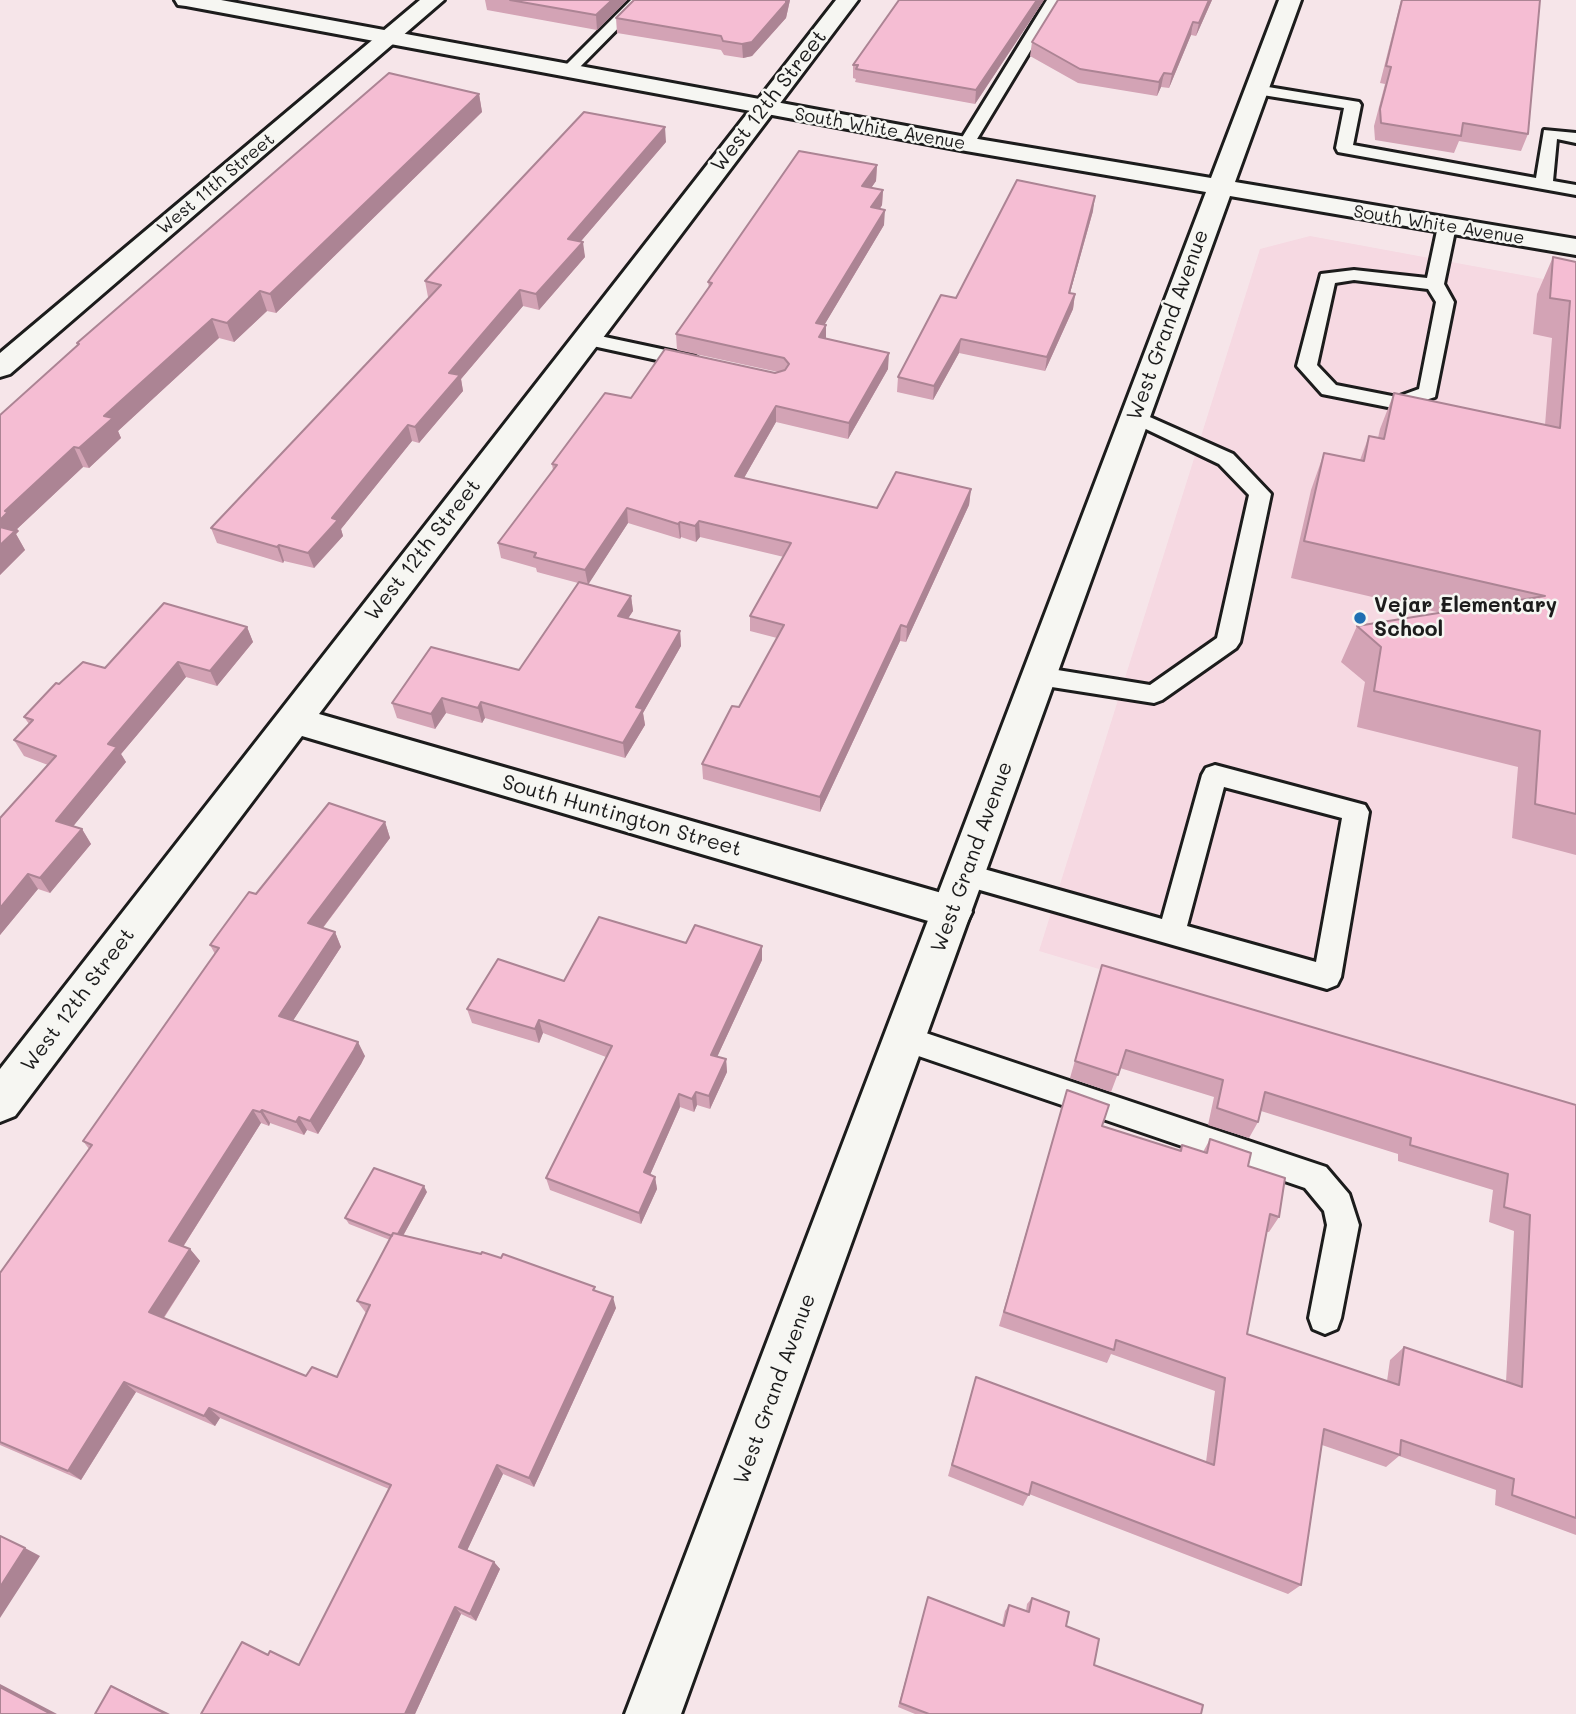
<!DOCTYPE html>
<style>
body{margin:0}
canvas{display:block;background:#f6e5e9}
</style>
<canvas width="1576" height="1714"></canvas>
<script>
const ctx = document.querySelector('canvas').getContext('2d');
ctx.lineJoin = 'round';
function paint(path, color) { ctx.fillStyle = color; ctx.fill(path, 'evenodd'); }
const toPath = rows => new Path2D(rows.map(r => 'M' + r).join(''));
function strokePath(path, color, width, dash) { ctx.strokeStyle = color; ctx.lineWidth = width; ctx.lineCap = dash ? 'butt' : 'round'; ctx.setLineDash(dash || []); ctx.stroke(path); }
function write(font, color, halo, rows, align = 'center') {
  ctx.font = font + ' Mali,sans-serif'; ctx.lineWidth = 5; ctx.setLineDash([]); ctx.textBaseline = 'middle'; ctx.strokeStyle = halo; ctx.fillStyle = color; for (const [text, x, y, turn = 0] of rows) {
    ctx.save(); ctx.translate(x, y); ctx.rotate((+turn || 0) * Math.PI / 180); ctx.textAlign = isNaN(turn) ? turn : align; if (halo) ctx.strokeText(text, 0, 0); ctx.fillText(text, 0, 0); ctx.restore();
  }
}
paint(toPath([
 [1310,236,1576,285,1576,1112,1039,951,1260,249]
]), '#f6d9e2');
const lane = toPath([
 [631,0,646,0,573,74,563,74,560,71,631,0],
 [1047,0,1061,0,974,144,972,148,960,148,958,144,1047,0],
 [1256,85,1359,102,1361,105,1353,145,1536,178,1544,130,1576,133,1576,143,1557,139,1553,181,1576,185,1576,195,1338,152,1336,148,1344,108,1250,93,1248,90,1250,87,1256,85],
 [1447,221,1456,226,1444,284,1454,302,1435,397,1398,409,1322,394,1297,366,1321,274,1354,270,1427,278,1438,226,1447,221],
 [1354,280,1428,289,1436,302,1419,389,1397,397,1336,385,1317,365,1335,283,1354,280],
 [586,333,694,356,704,362,694,368,579,343,576,339,586,333],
 [1134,410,1233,454,1271,494,1240,642,1236,648,1162,700,1154,703,1039,685,1031,682,1027,676,1031,670,1039,667,1150,685,1217,638,1249,495,1219,464,1127,420,1124,416,1127,412,1134,410],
 [1215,765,1365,805,1369,812,1341,977,1337,985,1327,989,966,886,957,883,953,875,957,867,966,864,1162,919,1202,775,1206,768,1215,765],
 [1224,787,1342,818,1316,962,1187,926,1224,787],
 [905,1026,1326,1167,1349,1194,1359,1225,1341,1318,1337,1329,1325,1334,1313,1329,1309,1318,1327,1225,1324,1211,1305,1188,895,1048,891,1039,895,1030,905,1026]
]);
const street = toPath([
 [420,0,444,0,10,374,0,377,0,353,420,0],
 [836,0,858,0,319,714,952,896,966,900,972,912,966,924,952,928,302,736,15,1116,0,1122,0,1069,836,0]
]);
const secondary = toPath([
 [175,0,221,0,966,137,1211,178,1279,0,1301,0,1235,182,1576,239,1576,255,1230,196,681,1714,625,1714,1206,192,966,151,186,6,178,5,175,0]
]);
strokePath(lane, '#1c1c1c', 6);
strokePath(street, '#1c1c1c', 6);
strokePath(secondary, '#1c1c1c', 6);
paint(lane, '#f6f6f2');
paint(street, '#f6f6f2');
paint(secondary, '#f6f6f2');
paint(toPath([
 [485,0,627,0,597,30,487,10],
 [634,0,790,0,786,18,752,56,743,58,724,55,721,50,617,33,616,18],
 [1044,0,975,104,855,82,856,79,853,78,853,65],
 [1058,0,1212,0,1196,36,1191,35,1169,88,1161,87,1157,96,1078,83,1030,56,1032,42],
 [1401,0,1540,0,1528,134,1521,151,1459,141,1454,153,1375,140,1374,126,1385,84,1380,83],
 [479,94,482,112,276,313,267,311,234,342,219,338,118,431,121,438,89,468,83,467,17,529,19,531,16,534,25,550,0,575,0,415,48,373,78,345,77,343],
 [666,142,581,241,585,257,539,310,523,306,461,379,463,391,419,443,412,441,341,529,343,536,314,568,284,561,283,563,217,543,211,528,430,297,428,297,425,281],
 [877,165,876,181,871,188,883,190,882,205,880,209,884,225,824,325,826,338,888,369,848,439,776,422,744,478,877,508,971,489,969,505,906,642,900,641,820,812,703,779,702,764,739,707,777,638,750,631,750,616,784,557,700,537,696,542,681,537,680,539,628,523,588,584,631,596,633,611,628,618,680,631,681,646,643,713,645,725,625,758,485,718,482,723,446,713,435,729,397,718,392,703,519,670,578,583,537,572,536,568,501,558,498,543,553,470,552,464,631,398,778,372,677,350,676,334,709,288,708,282],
 [1093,211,1070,293,1075,294,1073,309,1045,371,959,353,933,400,897,392,898,377,956,298],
 [1553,257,1576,262,1576,855,1512,838,1518,767,1357,727,1365,682,1341,662,1357,626,1441,613,1291,578,1311,490,1324,453,1360,460,1369,436,1378,438,1380,429,1394,393,1545,425,1552,338,1533,334,1537,294],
 [247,627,253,642,217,686,186,677,121,754,126,762,73,826,82,829,91,844,50,893,38,889,0,935,0,818,48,765,24,756,14,740,29,724,24,717,59,684,105,668],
 [385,822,390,838,323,928,335,932,341,947,293,1020,365,1056,361,1064,318,1134,307,1130,304,1135,270,1123,269,1126,261,1123,183,1247,190,1249,200,1261,164,1318,306,1376,337,1377,366,1313,357,1301,390,1240,349,1224,345,1218,427,1192,403,1236,596,1291,616,1308,534,1487,503,1474,467,1550,494,1562,500,1569,476,1621,461,1614,415,1714,268,1655,299,1665,389,1489,220,1418,215,1426,136,1392,81,1480,0,1445,0,1273,89,1149,83,1141,215,954,210,945,256,894],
 [686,943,762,960,717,1057,726,1059,727,1072,710,1109,697,1105,694,1112,680,1107,650,1175,655,1177,657,1189,641,1224,550,1190,546,1178,606,1057,543,1033,539,1043,472,1023,467,1009,564,981],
 [1102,965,1576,1151,1576,1535,1495,1505,1496,1490,1399,1456,1386,1467,1322,1445,1301,1585,1288,1594,1029,1494,1023,1506,948,1476,976,1377,1206,1462,1215,1391,1111,1354,1107,1363,999,1326,1067,1090,1102,1126,1179,1151,1182,1145,1203,1152,1210,1139,1248,1166,1279,1217,1269,1232,1266,1232,1247,1334,1387,1381,1390,1360,1404,1347,1506,1382,1514,1231,1489,1222,1493,1190,1398,1161,1398,1154,1261,1111,1258,1122,1249,1138,1208,1125,1214,1097,1120,1068,1111,1092,1070,1078],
 [928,1597,1002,1625,1005,1611,1009,1605,1026,1611,1027,1604,1032,1598,1066,1626,1094,1665,1201,1714,915,1714,898,1707]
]), '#d3a3b5');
paint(toPath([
 [612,0,627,0,597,30,596,15],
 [786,0,790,0,786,18,752,56,743,58,742,44],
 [1037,0,1044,0,975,104,976,90],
 [1209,0,1212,0,1196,36,1199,23],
 [1193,22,1191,35,1169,88,1172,74],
 [1164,73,1161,87,1157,96,1159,82],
 [479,94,482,112,276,313,270,294],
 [665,127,666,142,570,254,568,239],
 [877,165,876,181,862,201,862,186],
 [883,190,882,205,871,222,871,207],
 [1095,196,1093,211,1066,307,1069,293],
 [885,210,884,225,816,339,816,323],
 [583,242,585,257,539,310,536,294],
 [520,290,523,306,461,379,463,391,419,443,415,427,449,373],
 [260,291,267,311,234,342,227,323],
 [1075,294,1073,309,1045,371,1047,357],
 [212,319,219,338,118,431,121,438,89,468,79,448,104,416],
 [826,325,826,341,819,337],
 [961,339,959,353,933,400,934,386],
 [889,353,888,369,848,439,849,423],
 [776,406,776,422,736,492,735,476],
 [408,425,412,441,341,529,343,536,314,568,308,553,332,518],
 [74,447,83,467,17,529,19,531,16,534,25,550,0,575,0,520,5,511],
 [971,489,969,505,906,642,907,627],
 [627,508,628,523,588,585,585,570],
 [699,521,700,537,696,542,695,526],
 [680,522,681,537,680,539,678,524],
 [279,545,284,561,283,563,277,547],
 [631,596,633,611,620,631,618,616],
 [901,625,900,641,820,812,820,797],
 [247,627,253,642,217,686,210,671],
 [680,631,681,646,643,713,645,725,625,758,623,743,636,707],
 [178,662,186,677,121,754,126,762,66,835,56,821,108,744],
 [442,698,446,713,435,729,431,714],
 [481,702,485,718,482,723,478,708],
 [385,822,390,838,315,938,308,923],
 [82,829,91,844,50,893,40,878],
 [28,874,38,889,0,935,0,908],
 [335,932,341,947,287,1030,279,1016],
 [762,946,762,960,712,1068,711,1055],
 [539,1020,543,1033,539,1043,535,1029],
 [358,1042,365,1056,361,1064,318,1134,310,1121],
 [726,1059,727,1072,710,1109,709,1096],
 [696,1092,697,1105,694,1112,692,1099],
 [679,1094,680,1107,646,1184,644,1172],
 [253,1110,261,1123,179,1253,169,1241],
 [262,1110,270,1123,269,1126,260,1112],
 [299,1117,307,1130,304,1135,296,1122],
 [655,1177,657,1189,641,1224,639,1213],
 [424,1186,427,1192,399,1243,396,1237],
 [190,1249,200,1261,160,1323,149,1312],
 [613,1297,616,1308,534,1487,529,1478],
 [124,1382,136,1392,81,1480,68,1471],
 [209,1408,220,1418,215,1426,204,1416],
 [497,1465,503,1474,465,1555,459,1547],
 [25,1548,40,1556,0,1618,0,1587],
 [494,1562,500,1569,476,1621,470,1614],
 [455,1607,461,1614,415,1714,405,1714],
 [0,1684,57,1714,51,1714,0,1687],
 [111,1686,125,1692,170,1714,166,1714]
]), '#ac8494');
const building = toPath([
 [510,0,612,0,596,15,510,0],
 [634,0,786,0,786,3,752,42,742,44,723,41,721,36,616,18,634,0],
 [899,0,1037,0,976,90,856,69,858,65,853,65,899,0],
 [1058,0,1209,0,1199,23,1193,22,1172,74,1164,73,1159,82,1080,69,1032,42,1058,0],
 [1402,0,1540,0,1528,134,1463,123,1461,136,1381,123,1380,109,1391,67,1386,66,1402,0],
 [389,73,479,94,270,294,260,291,227,323,212,319,104,416,113,418,79,448,74,447,5,511,8,512,0,520,0,415,79,344,77,343,389,73],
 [584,112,665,127,568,239,583,242,536,294,520,290,449,373,460,375,415,427,408,425,332,518,338,520,308,553,279,545,277,547,211,528,441,285,425,281,584,112],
 [799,151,877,165,862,186,883,190,871,207,885,210,816,323,826,325,819,337,889,353,849,423,776,406,735,476,877,508,896,472,971,489,907,627,901,625,820,797,702,764,732,706,739,707,784,625,750,616,791,543,699,521,695,526,680,522,678,524,627,508,585,570,534,557,536,553,498,543,557,465,552,464,605,393,631,398,665,349,775,373,785,370,789,364,784,358,676,334,712,283,708,282,799,151],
 [1017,180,1095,196,1069,293,1075,294,1047,357,961,339,934,386,898,377,941,295,956,298,1017,180],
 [1553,257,1576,262,1576,814,1535,804,1540,731,1374,691,1381,647,1357,626,1545,596,1304,541,1324,453,1364,461,1369,436,1384,439,1394,393,1560,428,1570,301,1550,298,1553,257],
 [0,527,15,531,0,545,0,527],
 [579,582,631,596,618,616,680,631,636,707,643,709,623,743,481,702,478,708,442,698,431,714,392,703,431,647,519,670,579,582],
 [164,603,247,627,210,671,178,662,108,744,117,747,56,821,82,829,40,878,28,874,0,908,0,818,56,756,14,740,33,720,24,717,56,683,59,684,83,662,105,668,164,603],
 [329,803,385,822,308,923,335,932,279,1016,358,1042,354,1050,310,1121,299,1117,296,1122,262,1110,260,1112,253,1110,169,1241,190,1249,149,1312,306,1376,312,1367,337,1377,370,1305,357,1301,393,1233,481,1254,482,1252,501,1258,503,1254,595,1287,593,1290,613,1297,529,1478,497,1465,459,1547,494,1562,470,1614,455,1607,405,1714,201,1714,242,1642,268,1655,270,1651,299,1665,391,1485,209,1408,204,1416,124,1382,68,1471,0,1442,0,1273,92,1145,83,1141,219,948,210,945,249,892,256,894,329,803],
 [599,917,686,943,695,925,762,946,711,1055,726,1059,709,1096,696,1092,692,1099,679,1094,644,1172,655,1177,639,1213,546,1178,612,1046,539,1020,535,1029,467,1009,498,959,564,981,599,917],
 [1102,965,1576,1105,1576,1518,1512,1495,1514,1479,1401,1440,1400,1455,1324,1429,1301,1585,1032,1482,1029,1495,952,1465,976,1377,1214,1465,1225,1378,1116,1340,1114,1350,1004,1312,1067,1090,1109,1105,1102,1126,1181,1151,1182,1145,1207,1153,1210,1139,1251,1153,1248,1166,1285,1178,1279,1217,1270,1214,1247,1334,1399,1385,1404,1347,1522,1387,1530,1215,1504,1207,1508,1174,1410,1145,1411,1138,1265,1092,1258,1122,1217,1108,1223,1080,1126,1050,1118,1075,1075,1061,1102,965],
 [374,1168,424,1186,398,1234,393,1233,392,1236,345,1218,374,1168],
 [0,1536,25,1548,0,1587,0,1536],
 [928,1597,1004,1626,1009,1605,1029,1612,1032,1598,1069,1612,1066,1626,1099,1639,1094,1665,1203,1705,1201,1714,929,1714,900,1703,928,1597],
 [111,1686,166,1714,95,1714,111,1686],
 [0,1687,51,1714,0,1714,0,1687]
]);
paint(building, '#f5bdd3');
strokePath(building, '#ac8494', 2);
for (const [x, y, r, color] of [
 [1360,618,7,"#1f6fb2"]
]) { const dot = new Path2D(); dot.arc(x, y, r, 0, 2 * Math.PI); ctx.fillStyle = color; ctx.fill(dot); strokePath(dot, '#f6f6f2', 2.5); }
write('18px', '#1c1c1c', '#f6f6f2', [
 ["South White Avenue",880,129,10],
 ["West 11th Street",216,184,-40],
 ["South White Avenue",1439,225,9]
]);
write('21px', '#1c1c1c', '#f6f6f2', [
 ["West 12th Street",769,101,-52],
 ["West Grand Avenue",1168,325,-70],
 ["West 12th Street",423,550,-52],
 ["South Huntington Street",622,816,16],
 ["West Grand Avenue",972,857,-70],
 ["West 12th Street",78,1000,-53],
 ["West Grand Avenue",775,1389,-70]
]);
write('bold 21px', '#1c1c1c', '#f6f6f2', [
 ["Vejar Elementary",1374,606],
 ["School",1374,630]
], 'left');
</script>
